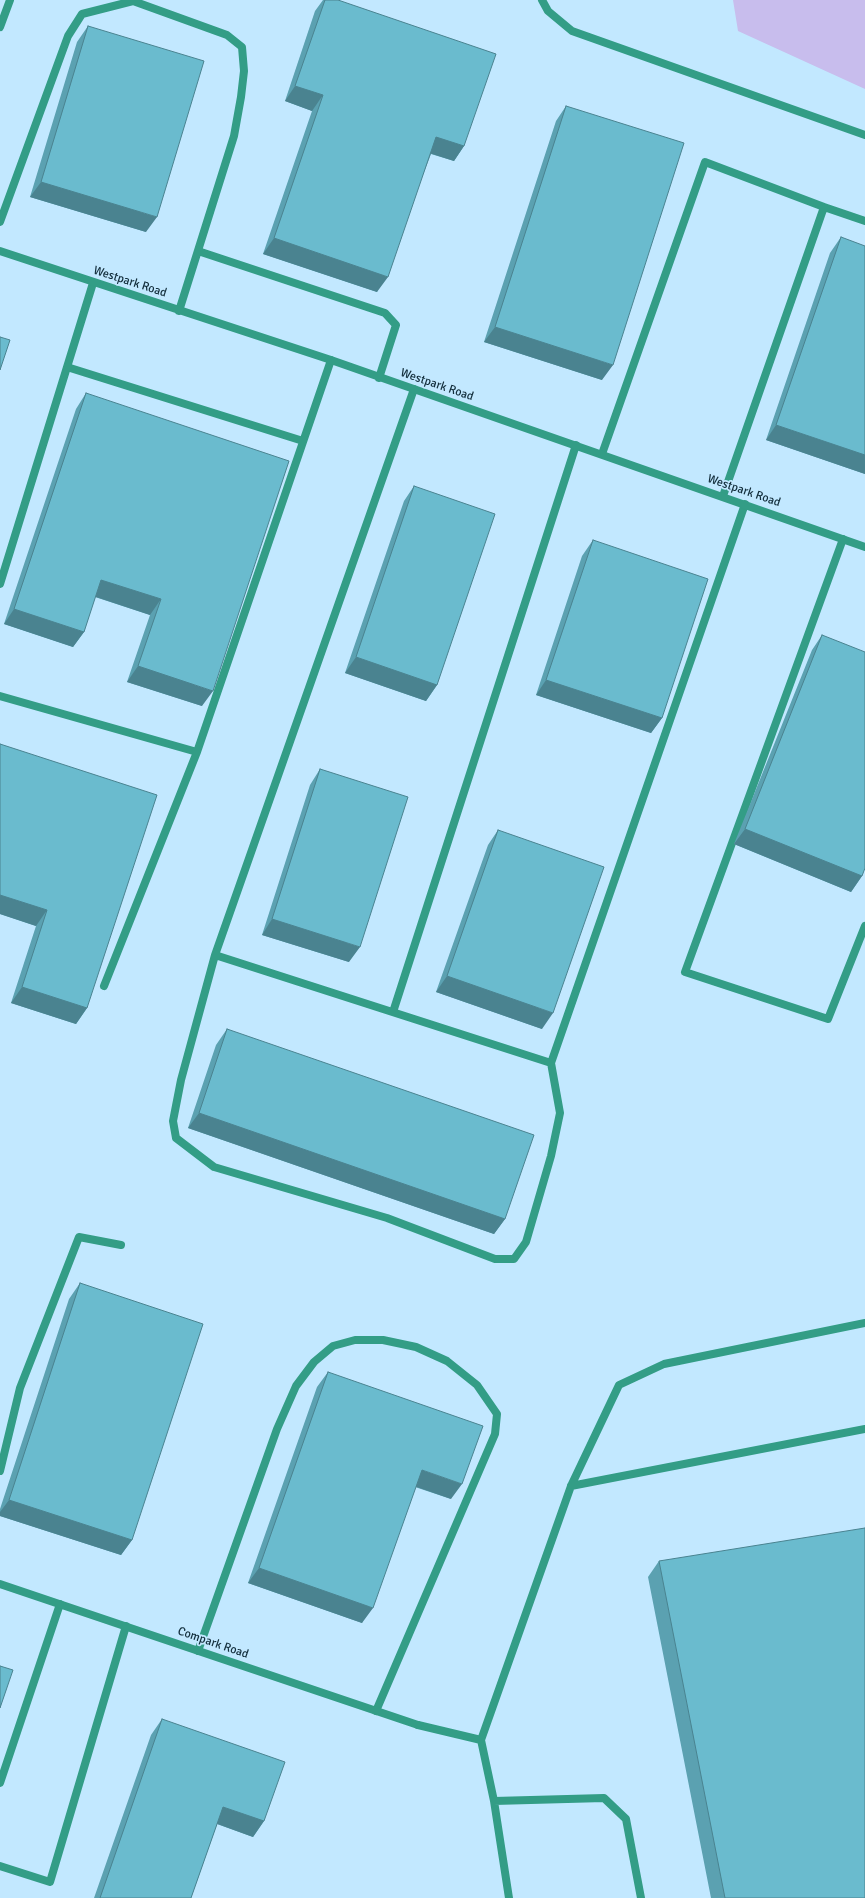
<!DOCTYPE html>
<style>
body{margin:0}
canvas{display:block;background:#c2e8ff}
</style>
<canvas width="865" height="1898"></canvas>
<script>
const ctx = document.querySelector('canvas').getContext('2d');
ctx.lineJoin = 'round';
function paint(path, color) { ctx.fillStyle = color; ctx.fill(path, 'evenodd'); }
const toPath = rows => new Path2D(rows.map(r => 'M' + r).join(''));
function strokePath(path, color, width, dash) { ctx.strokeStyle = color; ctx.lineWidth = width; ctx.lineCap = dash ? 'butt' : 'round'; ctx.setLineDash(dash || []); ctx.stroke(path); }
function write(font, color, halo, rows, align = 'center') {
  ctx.font = font + ' Signika,sans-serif'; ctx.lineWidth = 3.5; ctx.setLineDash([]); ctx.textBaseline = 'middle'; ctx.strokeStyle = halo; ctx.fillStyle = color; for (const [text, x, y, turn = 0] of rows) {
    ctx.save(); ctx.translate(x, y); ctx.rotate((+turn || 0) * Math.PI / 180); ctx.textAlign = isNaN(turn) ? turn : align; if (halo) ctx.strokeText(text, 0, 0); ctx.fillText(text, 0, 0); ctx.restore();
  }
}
paint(toPath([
 [733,0,865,0,865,89,738,31]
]), '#c8bded');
strokePath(toPath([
 [542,0,548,11,572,31,865,135],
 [0,27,10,0],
 [0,222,68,36,82,14,133,1,227,35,242,47,244,71,241,97,234,136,179,311],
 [198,251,385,313,396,325,379,378],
 [67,367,303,441],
 [414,389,215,955,551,1063,745,504],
 [602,454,705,162,824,207],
 [723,496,824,207,865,221],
 [843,539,685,972,828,1019,865,926],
 [0,584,93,283],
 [0,696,197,752,331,360],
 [215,955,181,1080,173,1121,176,1138,214,1167,387,1218,495,1259,514,1259,526,1242,551,1156,560,1113,551,1063],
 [104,986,197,752],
 [393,1012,576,445],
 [0,1471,20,1388,79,1237,121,1245],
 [571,1486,865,1429],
 [198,1651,277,1429,296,1386,314,1362,333,1346,355,1340,383,1340,416,1347,447,1361,477,1385,497,1414,495,1434,376,1711],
 [418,1725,481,1740,571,1486,619,1385,664,1364,865,1323],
 [481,1740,494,1801,509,1898],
 [0,1783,60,1604],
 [494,1801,604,1798,626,1819,641,1898],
 [0,1866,50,1882,126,1626]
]), '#339d86', 8);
strokePath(toPath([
 [0,251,331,360,865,547],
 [0,1584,418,1725]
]), '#339d86', 8);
paint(toPath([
 [323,0,338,0,464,146,454,161,431,154,377,292,263,254,312,111,285,101,315,11],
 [88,26,146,232,30,197,77,42],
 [566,106,602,380,484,342,556,121],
 [841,237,865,474,766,440,830,253],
 [86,393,202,706,127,682,150,615,95,597,84,632,73,647,4,624,76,409],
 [414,486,437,685,426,701,345,673,404,501],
 [593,540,662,718,651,733,536,695,582,556],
 [822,635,862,876,851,892,734,844,812,650],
 [0,744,87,1008,76,1024,11,1003,36,926,0,914],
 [320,769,349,962,262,935,310,785],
 [498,830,542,1029,436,992,488,845],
 [227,1029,505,1219,494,1234,188,1128,216,1045],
 [80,1283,132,1540,121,1555,0,1516,0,1509,69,1299],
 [328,1372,451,1499,415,1487,362,1623,248,1583,317,1387],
 [659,1561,865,1898,711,1898,648,1577],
 [162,1719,264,1821,253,1837,217,1824,191,1898,94,1898,151,1735]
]), '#5ba1b1');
paint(toPath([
 [295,86,323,95,312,111,285,101],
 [436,137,464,146,454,161,426,152],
 [41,182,157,217,146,232,30,197],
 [274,238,388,277,377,292,263,254],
 [495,327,613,365,602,380,484,342],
 [776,425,865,455,865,474,766,440],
 [101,580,161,599,150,615,90,595],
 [14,609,84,632,73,647,4,624],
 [356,657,437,685,426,701,345,673],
 [138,666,213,691,202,706,127,682],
 [546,680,662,718,651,733,536,695],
 [745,829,862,876,851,892,734,844],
 [0,895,47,910,36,926,0,914],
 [272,919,360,947,349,962,262,935],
 [447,976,553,1013,542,1029,436,992],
 [22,987,87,1008,76,1024,11,1003],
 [199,1113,505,1219,494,1234,188,1128],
 [422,1470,462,1484,451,1499,411,1485],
 [9,1500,132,1540,121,1555,0,1516,0,1512],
 [259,1568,373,1608,362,1623,248,1583],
 [223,1807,264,1821,253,1837,212,1822]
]), '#4a8390');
const building = toPath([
 [325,0,338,0,496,54,464,146,436,137,388,277,274,238,323,95,295,86,325,0],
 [88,26,204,61,157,217,41,182,88,26],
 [566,106,684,143,613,365,495,327,566,106],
 [841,237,865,246,865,455,776,425,841,237],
 [0,337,10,340,0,370,0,337],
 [86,393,289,461,213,691,138,666,161,599,101,580,84,632,14,609,86,393],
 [414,486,495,514,437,685,356,657,414,486],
 [593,540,708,579,662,718,546,680,593,540],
 [822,635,865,652,865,868,862,876,745,829,822,635],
 [0,744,157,795,87,1008,22,987,47,910,0,895,0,744],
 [320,769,408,797,360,947,272,919,320,769],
 [498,830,604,867,553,1013,447,976,498,830],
 [227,1029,534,1135,505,1219,199,1113,227,1029],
 [80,1283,203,1324,132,1540,9,1500,80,1283],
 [328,1372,483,1426,462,1484,422,1470,373,1608,259,1568,328,1372],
 [865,1528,865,1898,725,1898,659,1561,865,1528],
 [0,1666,13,1670,0,1708,0,1666],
 [162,1719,285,1762,264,1821,223,1807,191,1898,100,1898,162,1719]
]);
paint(building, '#6abbce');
strokePath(building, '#4a8390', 1);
write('12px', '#122d3b', '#c2e8ff', [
 ["Westpark Road",130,282,18],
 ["Westpark Road",437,385,19],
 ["Westpark Road",744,491,19],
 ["Compark Road",213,1643,19]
]);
</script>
